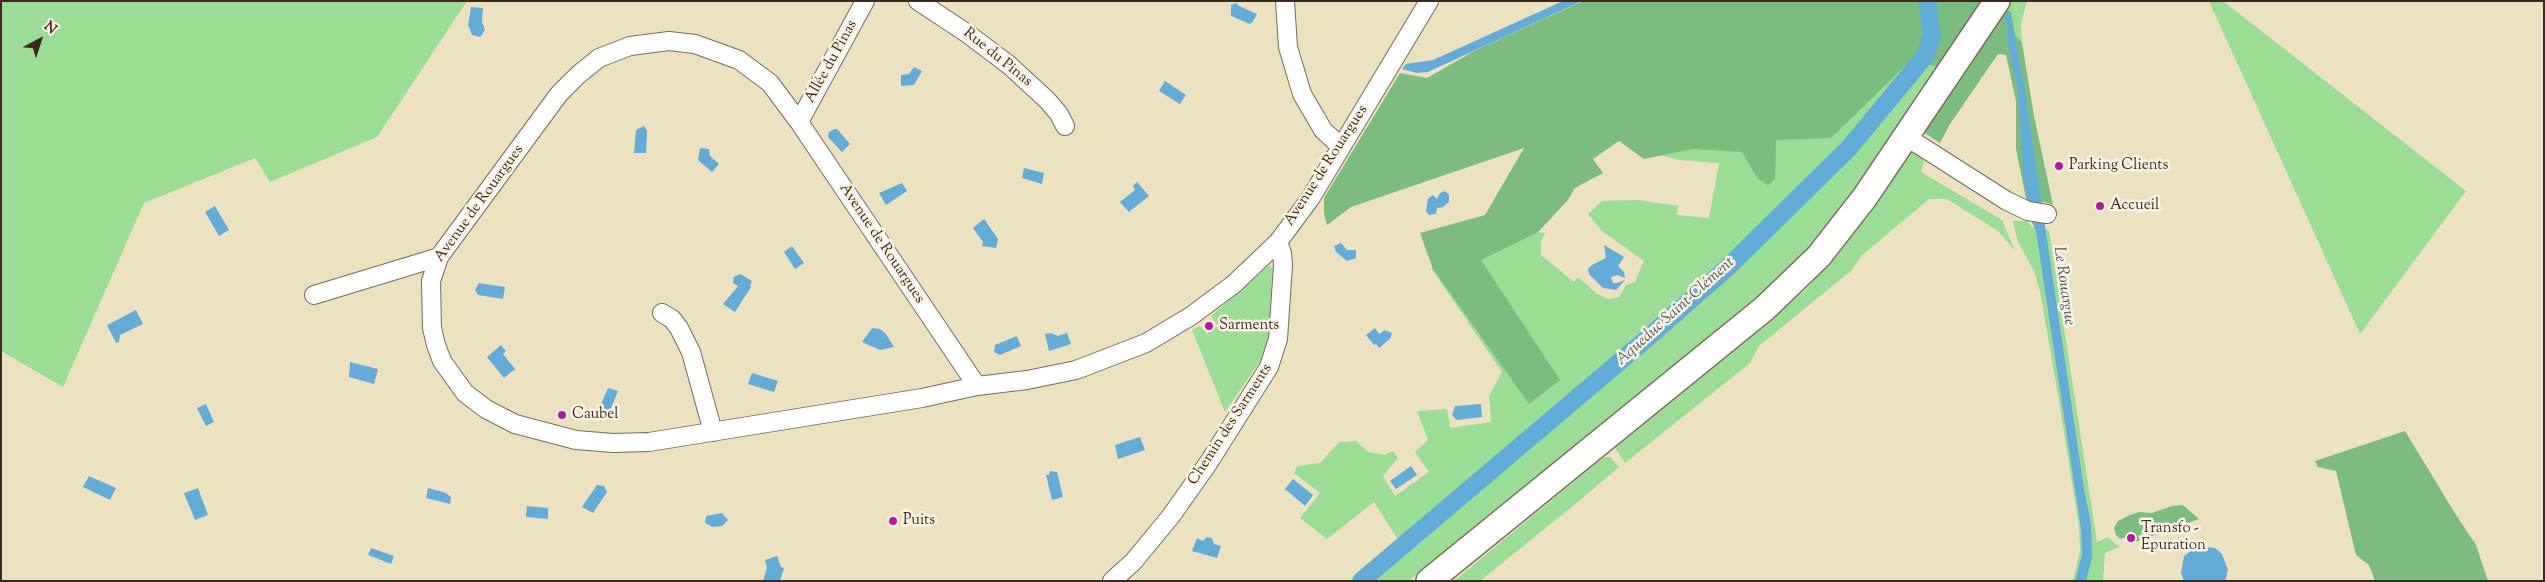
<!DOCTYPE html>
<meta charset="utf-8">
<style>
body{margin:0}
#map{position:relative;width:2545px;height:582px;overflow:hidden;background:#ece2c0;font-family:"Sorts Mill Goudy",serif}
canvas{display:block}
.frame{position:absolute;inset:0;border:2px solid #3b2a1e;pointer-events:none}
.north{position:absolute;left:15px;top:15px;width:50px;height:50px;-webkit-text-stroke:4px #fcf5e5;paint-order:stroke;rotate:40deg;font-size:14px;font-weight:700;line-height:20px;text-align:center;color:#3b2a1e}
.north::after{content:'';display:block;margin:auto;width:18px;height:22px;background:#3b2a1e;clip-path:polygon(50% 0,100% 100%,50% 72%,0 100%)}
</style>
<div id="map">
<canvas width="2545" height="582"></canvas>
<div class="frame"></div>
<div class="north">N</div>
</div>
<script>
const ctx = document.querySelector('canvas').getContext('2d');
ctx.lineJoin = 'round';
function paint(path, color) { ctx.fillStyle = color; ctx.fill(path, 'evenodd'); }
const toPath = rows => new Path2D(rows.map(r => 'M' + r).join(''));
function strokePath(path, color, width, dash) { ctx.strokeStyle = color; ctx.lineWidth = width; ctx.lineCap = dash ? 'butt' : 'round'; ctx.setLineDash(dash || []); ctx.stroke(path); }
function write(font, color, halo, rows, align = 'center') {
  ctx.font = font + ' "Sorts Mill Goudy",serif'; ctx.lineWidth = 5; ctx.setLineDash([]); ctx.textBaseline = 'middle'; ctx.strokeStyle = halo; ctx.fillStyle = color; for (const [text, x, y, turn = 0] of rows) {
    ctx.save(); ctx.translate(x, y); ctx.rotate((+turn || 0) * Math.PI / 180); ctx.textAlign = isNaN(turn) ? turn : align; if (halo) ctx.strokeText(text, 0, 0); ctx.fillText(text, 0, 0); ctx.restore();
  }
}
paint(toPath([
 [1,1,467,1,377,137,270,182,255,158,144,203,63,387,1,351],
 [2008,1,2027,1,2021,24,2022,43,2015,34,2012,14,2005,6],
 [2209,1,2223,1,2466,191,2360,334],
 [1915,61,1937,67,1827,231,1787,274,1409,581,1361,581,1399,541,1374,502,1327,539,1300,518,1320,493,1294,473,1297,466,1320,463,1339,442,1356,441,1368,452,1385,455,1393,451,1398,458,1383,476,1395,496,1429,472,1415,452,1428,440,1417,411,1447,409,1450,428,1491,422,1489,396,1502,372,1431,268,1494,242,1528,231,1545,233,1541,241,1541,255,1574,282,1578,277,1597,294,1608,299,1619,297,1626,285,1635,282,1644,261,1602,231,1588,214,1602,201,1638,200,1678,206,1677,215,1709,218,1719,163,1679,160,1633,147],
 [1913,152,1925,158,1921,172,2002,220,2015,251,1998,231,1947,199,1929,199,1861,256,1852,270,1759,346,1750,363,1625,463,1615,448,1767,324,1806,289,1833,261,1878,202,1902,163],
 [2013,221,2027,221,2032,227,2049,230,2097,542,2108,537,2119,547,2105,553,2103,581,2073,581,2080,551,2079,527,2059,401,2040,291,2034,271,2018,242],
 [1270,265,1272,269,1271,319,1265,354,1225,412,1192,330,1200,326,1207,334,1218,326,1211,316],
 [1604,457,1610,457,1619,467,1579,501,1480,581,1454,581]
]), '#9ade95');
paint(toPath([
 [1583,1,1982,1,1937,67,1915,61,1907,64,1831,138,1776,140,1775,179,1768,185,1758,179,1742,152,1693,149,1644,159,1619,141,1593,159,1603,173,1575,188,1568,200,1538,232,1481,260,1560,380,1529,404,1433,269,1420,233,1485,215,1524,148,1351,207,1327,225,1324,214,1324,198,1400,73,1427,78,1474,51],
 [2005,6,2012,14,2015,34,2022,43,2034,116,2053,205,2045,202,2027,203,2016,149,2016,101,2006,55,1998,54,1950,124,1940,143,1923,132],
 [2405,431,2456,515,2476,545,2488,581,2375,581,2369,565,2356,555,2336,471,2318,467,2315,461],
 [2183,505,2199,519,2135,542,2134,535,2120,539,2116,535,2114,528,2118,521,2130,515,2139,512,2152,513,2172,506]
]), '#7bbd7e');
paint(toPath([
 [1563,1,1582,1,1428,72,1417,73,1402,69,1406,64,1433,60],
 [1236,3,1239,6,1257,14,1253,21,1250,24,1231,16,1231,5],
 [2002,6,2010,15,2024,84,2084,489,2091,524,2092,558,2086,581,2075,581,2082,554,2081,529,2036,231,2031,220,2023,172,2018,90,2008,46,2007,23,1999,12],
 [471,7,483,8,482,22,485,30,480,37,472,35,468,25],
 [914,67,922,71,914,85,901,86,901,75,909,74],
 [1165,81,1186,95,1180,104,1159,91],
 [644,126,647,131,646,153,634,153,636,130],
 [834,129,837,129,850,144,842,152,828,137,829,132],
 [700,148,709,149,710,156,719,164,712,172,698,160],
 [1024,168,1044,173,1042,184,1022,178],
 [1137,182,1149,196,1129,212,1120,202,1135,190,1133,186],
 [902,183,907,191,886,205,879,193],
 [1445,191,1449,195,1449,202,1443,207,1437,208,1436,214,1429,215,1426,211,1428,199,1433,195,1437,199,1440,193],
 [215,206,229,230,219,236,205,212],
 [984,219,998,239,996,248,982,246,983,242,973,228],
 [1341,243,1347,250,1356,250,1356,258,1347,261,1336,252,1334,246],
 [1604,245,1624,257,1618,266,1624,272,1625,278,1617,275,1611,277,1613,283,1617,283,1625,280,1616,290,1603,288,1589,274,1588,269,1592,265,1606,258],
 [792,246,804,263,795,269,784,252],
 [740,274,752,281,750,286,751,287,735,312,723,304,738,286,733,283,734,277],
 [479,283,505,287,503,299,478,295,475,290],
 [136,310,143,324,120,335,119,342,116,343,107,325],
 [872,328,880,329,886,334,894,347,880,350,862,342],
 [1375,328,1379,334,1385,330,1392,333,1390,339,1379,348,1376,344,1374,345,1366,335],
 [1051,333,1058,336,1067,333,1071,344,1049,351,1045,334],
 [1017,336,1021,346,1000,355,994,352,995,345],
 [501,345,506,351,503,354,515,369,504,378,487,357],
 [350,362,378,369,374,384,349,377],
 [752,373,778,381,774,392,748,384],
 [608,388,618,391,609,413,599,409],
 [206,404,214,422,206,426,197,408],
 [1481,404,1482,417,1457,420,1452,415,1455,406],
 [1140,437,1145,450,1118,459,1115,445],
 [1411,466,1417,475,1396,489,1390,481],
 [1050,471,1057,472,1063,497,1052,500,1046,475,1049,475],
 [89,476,116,488,110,500,83,487],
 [1293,479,1313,495,1305,506,1285,489],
 [597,485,604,486,607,492,593,513,582,507],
 [198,488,208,515,195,520,184,493],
 [428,488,446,493,451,497,450,504,426,498],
 [527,506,548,508,548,519,526,517],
 [722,513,728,520,722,526,713,527,705,523,706,516],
 [1207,537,1212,538,1214,544,1221,546,1217,558,1192,551,1197,538,1203,541],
 [2198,546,2215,548,2222,554,2228,570,2225,581,2184,581,2181,573,2184,556],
 [371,548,394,556,391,564,368,555],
 [777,556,781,567,784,568,780,581,763,581,767,567,765,560]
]), '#62acda');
strokePath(toPath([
 [1361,581,1644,341,1728,267,1849,148,1926,55,1932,34,1927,1]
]), '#62acda', 18);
const street = toPath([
 [918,1,968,34,1009,65,1047,100,1059,114,1065,126],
 [1285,1,1288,47,1302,94,1323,130,1340,146],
 [799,122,865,1],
 [1905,136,2007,201,2028,211,2047,214],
 [314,295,439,257],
 [662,313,672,319,679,328,691,352,713,432],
 [977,386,799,122,770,83,739,60,695,44,669,41,630,46,599,58,578,75,559,94,439,257,431,281,432,328,436,345,442,361,465,393,486,409,515,424,576,440,613,443,649,442,922,398,977,386,1027,380,1076,370,1146,343,1191,316,1234,284,1278,242,1310,199,1429,1],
 [1112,581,1133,562,1171,516,1209,462,1269,367,1278,339,1283,265,1282,253,1278,242]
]);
const secondary = toPath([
 [1429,581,1765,308,1819,256,1865,197,1997,1]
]);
strokePath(street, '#796a57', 20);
strokePath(secondary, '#796a57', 28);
strokePath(street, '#fff', 18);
strokePath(secondary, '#fff', 25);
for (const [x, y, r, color] of [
 [2059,166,5,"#b5179e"],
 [2100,206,5,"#b5179e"],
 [1209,326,5,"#b5179e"],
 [562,415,5,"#b5179e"],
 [893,521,5,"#b5179e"],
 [2131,538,5,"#b5179e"]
]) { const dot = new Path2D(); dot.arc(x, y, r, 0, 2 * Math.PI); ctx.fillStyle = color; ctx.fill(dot); strokePath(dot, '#fcf5e5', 2); }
write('15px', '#3b2a1e', '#fcf5e5', [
 ["Rue du Pinas",997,58,39],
 ["Allée du Pinas",832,62,-61],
 ["Avenue de Rouargues",1327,166,-57],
 ["Avenue de Rouargues",480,204,-54],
 ["Avenue de Rouargues",881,244,56],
 ["Chemin des Sarments",1231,425,-57]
]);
write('15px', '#3b2a1e', '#fcf5e5', [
 ["Parking Clients",2069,166],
 ["Accueil",2110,206],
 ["Sarments",1219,326],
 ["Caubel",572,415],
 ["Puits",903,521],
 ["Transfo -",2141,529],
 ["Epuration",2141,546]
], 'left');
write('italic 16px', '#495860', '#fcf5e5', [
 ["Le Rouargue",2063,286,82],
 ["Aqueduc Saint-Clément",1676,312,-42]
]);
</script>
